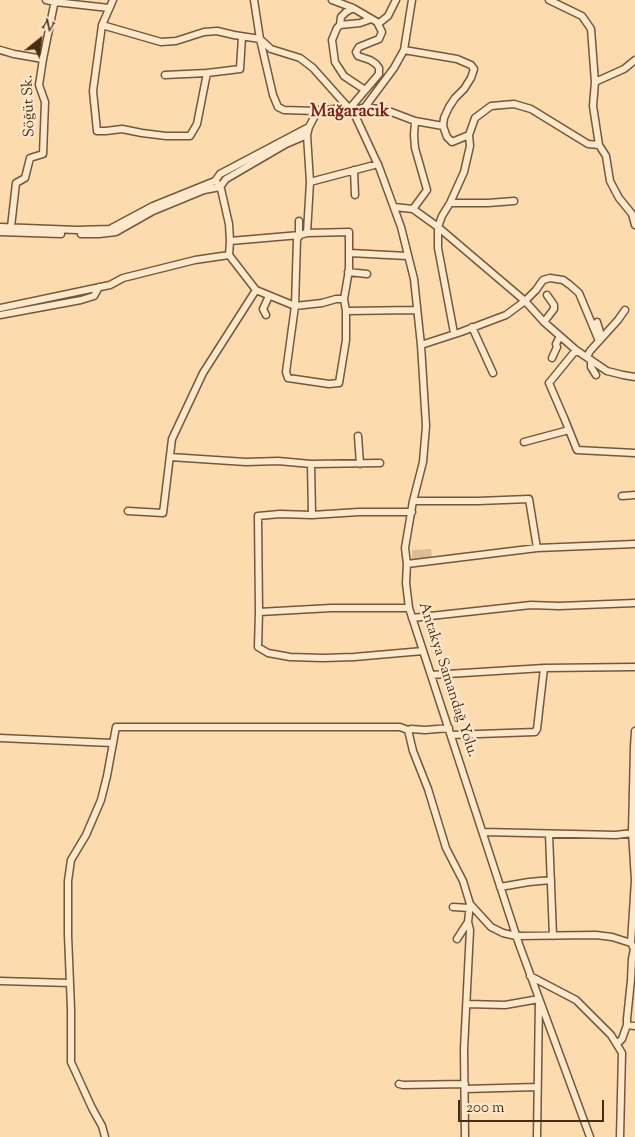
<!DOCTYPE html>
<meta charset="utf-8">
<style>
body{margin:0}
#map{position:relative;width:635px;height:1137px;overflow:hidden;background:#fcdbaf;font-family:"Sorts Mill Goudy",serif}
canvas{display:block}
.north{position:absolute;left:15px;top:15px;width:50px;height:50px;-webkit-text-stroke:4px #fde8cb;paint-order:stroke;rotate:29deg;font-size:14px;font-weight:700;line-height:20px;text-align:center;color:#482b13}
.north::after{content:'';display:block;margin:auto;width:18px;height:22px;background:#482b13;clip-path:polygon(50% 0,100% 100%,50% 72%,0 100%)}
.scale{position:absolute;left:458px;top:1100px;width:146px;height:22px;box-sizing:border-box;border:2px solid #482b13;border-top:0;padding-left:6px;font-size:15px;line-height:18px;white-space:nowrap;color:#482b13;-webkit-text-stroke:4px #fde8cb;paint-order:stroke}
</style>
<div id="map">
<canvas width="635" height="1137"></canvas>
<div class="north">N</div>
<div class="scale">200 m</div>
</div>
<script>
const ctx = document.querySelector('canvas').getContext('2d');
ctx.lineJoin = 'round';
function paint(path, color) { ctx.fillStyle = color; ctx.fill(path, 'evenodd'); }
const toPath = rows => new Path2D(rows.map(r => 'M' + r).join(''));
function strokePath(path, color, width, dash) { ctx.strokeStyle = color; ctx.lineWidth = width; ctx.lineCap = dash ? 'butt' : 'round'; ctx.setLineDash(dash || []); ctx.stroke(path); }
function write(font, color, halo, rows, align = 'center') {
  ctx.font = font + ' "Sorts Mill Goudy",serif'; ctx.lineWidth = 4.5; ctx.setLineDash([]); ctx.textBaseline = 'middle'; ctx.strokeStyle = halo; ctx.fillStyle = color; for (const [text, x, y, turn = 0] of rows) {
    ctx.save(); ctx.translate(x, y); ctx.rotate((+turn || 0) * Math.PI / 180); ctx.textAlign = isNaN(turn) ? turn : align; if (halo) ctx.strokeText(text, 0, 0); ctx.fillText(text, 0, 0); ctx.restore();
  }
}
paint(toPath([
 [431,549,432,559,412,560,412,550]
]), '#ddbd94');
const minor = toPath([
 [46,0,55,2,109,8],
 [113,0,102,25,93,91,97,131,106,131,122,129,142,133,166,136,190,136,197,124,207,73,240,69,242,37],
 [254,0,260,39,273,95,278,107,284,110,316,111,334,109,346,105,353,111,379,167,401,227,414,279,421,345,426,426,423,462,413,501,405,548,407,564,406,583,409,608,519,944,590,1137],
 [332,0,353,8,377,22,382,32,379,39,359,47,356,52,358,56,370,60,376,64,379,68,379,74,350,108],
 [549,0,582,16,591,29,595,82],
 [378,24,388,16,396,0],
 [102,25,161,42,176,41,204,32,217,31,234,35,260,39,271,49,300,58,313,68,346,105],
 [340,25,341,17,346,12,353,8],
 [0,50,14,54,43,59],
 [404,50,457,59,471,65,474,69,471,78,464,89,455,98,449,107,444,118,443,126,447,137,452,142,469,135],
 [635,60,624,69,595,82,593,106,599,145,606,156,610,181,619,198,632,214,635,225],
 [165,75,207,73],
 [365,90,344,76,335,62,332,40,337,28,340,25,360,23,371,19],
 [365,107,386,110,415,121,443,126],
 [353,111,365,107,394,68,404,50,412,0],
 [354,170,355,195],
 [310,182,378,164],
 [218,184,221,189,229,224,230,241,229,255,256,290,295,306,322,303,336,299,344,299],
 [450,203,488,203,514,201],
 [394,207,413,209,438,227,525,301,544,322,576,350,607,371,623,375,635,377],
 [413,209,427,190,415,148,414,135,415,121],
 [299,221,299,236],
 [0,227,77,230,110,229,153,206,215,181,220,174,309,127],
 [11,227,16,183,25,178,30,158,43,154,45,102,39,85,43,59,55,0],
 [0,232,61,234],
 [307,233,300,235,297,239,295,306,286,372,288,378,329,384,339,383,346,340,346,311,344,299,349,270,349,232,307,233,310,182,307,135,309,127,318,110],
 [81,234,99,234,116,232,153,211,204,190,220,187,226,179,286,144,307,135],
 [230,241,300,235],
 [350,253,407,256],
 [348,272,367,274],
 [0,308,110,285,123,278,195,260,229,255],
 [346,311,416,310],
 [0,315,81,300,94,296,99,287],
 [266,315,263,309,269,296],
 [544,322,554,309,554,305,547,295],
 [472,327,493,373],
 [454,333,438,248,438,227,442,216,450,203,464,172,470,146,469,135,475,118,491,106,514,104,531,109,588,144,599,145],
 [597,336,600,332,597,322],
 [421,345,461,332,506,315,525,301,536,290,543,280,550,278,563,280,570,285,579,293,599,341],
 [576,350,549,383,565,420,577,450,635,453],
 [587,357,590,351,618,320,625,310],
 [552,358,557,347,556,344,560,336],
 [591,360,591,367,596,375],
 [358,436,360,464],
 [524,442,569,430],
 [170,457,246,462,278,461,311,464,380,463],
 [311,464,312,515],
 [622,496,635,495],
 [413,501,478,501,529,499,537,548],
 [128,511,163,513,172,439,203,373,256,290],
 [412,512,359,512,312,515,280,514,258,516,259,612,258,647,268,653,290,657,323,658,354,657,423,651],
 [407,564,537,548,635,544],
 [259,612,331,608,409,608],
 [412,618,531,605,559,606,635,603],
 [431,675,544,668,635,667],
 [408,730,413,751,428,789,446,848,463,881,470,904,468,922,457,939],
 [451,735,535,732,537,729,544,668],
 [0,738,112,743],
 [483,832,616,835,632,833],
 [549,834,553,936],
 [500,887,529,882,551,880],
 [470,904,491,927,503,933,516,936,596,935,612,937,631,943],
 [453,907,470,908],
 [530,976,576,1000,611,1035,622,1053,620,1137],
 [0,981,70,983],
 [467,1004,505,1005,539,999,537,1137],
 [627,1025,635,1026],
 [617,1044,622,1039,627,1025,627,1019,631,980,632,959,634,949,631,943,635,880,632,832,634,747,635,731],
 [399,1084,403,1085,465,1084],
 [465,1089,537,1087],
 [105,1137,102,1126,92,1108,71,1062,71,1009,68,935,68,881,71,860,86,835,101,800,107,776,116,727,400,727,408,730,411,729,425,730,449,728],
 [465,1137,464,1049,470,930,468,922]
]);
strokePath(minor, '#75573a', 9);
strokePath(minor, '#fde8cb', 6);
write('15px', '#482b13', '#fde8cb', [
 ["Söğüt Sk.",30,106,-92],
 ["Antakya Samandağ Yolu.",447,680,72]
]);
write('bold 18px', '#7a1f14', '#fde8cb', [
 ["Mağaracık",350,113]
]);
</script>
